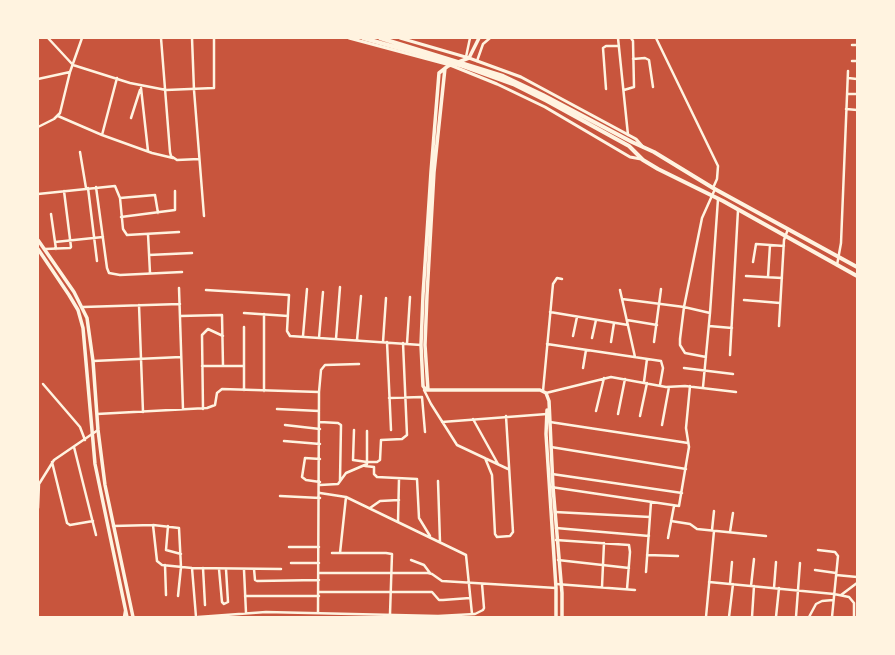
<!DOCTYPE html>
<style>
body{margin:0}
#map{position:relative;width:895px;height:655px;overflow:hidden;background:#c8553d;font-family:"Golos Text",sans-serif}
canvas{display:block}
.frame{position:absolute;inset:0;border:39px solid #fff3e0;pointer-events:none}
</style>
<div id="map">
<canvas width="895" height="655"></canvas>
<div class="frame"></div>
</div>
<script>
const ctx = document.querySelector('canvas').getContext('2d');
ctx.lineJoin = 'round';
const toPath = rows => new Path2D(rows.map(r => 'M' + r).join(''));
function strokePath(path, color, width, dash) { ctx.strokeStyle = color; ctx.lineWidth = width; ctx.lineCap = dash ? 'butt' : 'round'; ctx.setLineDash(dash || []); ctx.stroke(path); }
strokePath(toPath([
 [48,38,73,65,130,83,166,90,214,88,214,38],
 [161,38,170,152,171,156,177,160,199,159],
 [192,38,194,90,204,216],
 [618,38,628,135],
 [656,38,718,166,717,179,713,188],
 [852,45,857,45],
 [466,57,470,38],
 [633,59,645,58,649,60,653,87],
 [477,61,483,44,490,38],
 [852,61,857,61],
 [848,78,857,79],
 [38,79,70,72],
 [141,88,148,151],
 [606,89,603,48,606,46,619,46],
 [624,90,634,87,633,41,631,38],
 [847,94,857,94],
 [846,109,857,110],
 [58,116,102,135,152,153,173,158],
 [131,118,140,90],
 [38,127,54,119,60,113,70,72,82,38],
 [102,135,117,78],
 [80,152,86,188],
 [96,187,107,268,109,273,120,275,182,272],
 [88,188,97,261],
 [38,194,115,186,120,198,123,229,127,235,179,232],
 [120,198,155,195,158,213],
 [51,214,56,249],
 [121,217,175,210,175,191],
 [148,234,150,273],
 [55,242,103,237],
 [45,249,70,248,71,247,64,191],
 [149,255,192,253],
 [753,262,756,244,784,246],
 [837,265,841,243,848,71],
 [746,276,782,278],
 [768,277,770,245],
 [179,288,183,409],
 [206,290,289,295,287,331,290,336,421,345],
 [620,290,635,357],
 [622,299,684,307,710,313],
 [744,300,780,303],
 [139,305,143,412],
 [83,307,180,304],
 [550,312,628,325],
 [244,313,288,316],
 [264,314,264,391],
 [180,316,222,315,223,366],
 [627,320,657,325],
 [709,326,732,328],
 [779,326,784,240,788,229],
 [244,327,244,390],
 [303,336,307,289],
 [573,336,577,317],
 [319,338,323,292],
 [592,338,596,320],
 [336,339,340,287],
 [357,340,361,296],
 [383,342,386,298],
 [387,342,391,430],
 [611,342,614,323],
 [654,342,661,289],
 [407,344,410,297],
 [547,344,661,361,663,368,660,385],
 [730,355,738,210],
 [706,357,685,353,680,345,680,339,684,307,702,218,715,189],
 [93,361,181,357],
 [202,366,244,366],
 [583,368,586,350],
 [684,368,733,374],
 [644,382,647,359],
 [43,384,80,427,85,440],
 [703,387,710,313,718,199],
 [424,390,431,404,457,445,508,469],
 [543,391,553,284,557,278,562,279],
 [546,393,611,377,666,387,685,386,736,392],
 [389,398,422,397,425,432],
 [203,409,202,335,208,329,223,336],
 [277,409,319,411],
 [596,411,604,378],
 [97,414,207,408,215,405,217,393,222,389,319,392],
 [618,414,625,379],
 [640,416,647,383],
 [473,419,498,464],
 [320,422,338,423,341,425,340,480],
 [442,422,547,414],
 [550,422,688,443],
 [285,425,320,429],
 [662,425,669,387],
 [354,430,353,460,367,462,377,462,380,460,381,440,402,439,407,435,403,343],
 [284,441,320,444],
 [74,447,96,535],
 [551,447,686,469],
 [485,458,492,475,495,534,497,537,510,536,513,532,506,416],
 [320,459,305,458,302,477,306,480,320,482],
 [52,462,67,523,70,525,93,521],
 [365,466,374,467,374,474,377,477,417,479,419,518,430,536],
 [552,474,682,493],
 [438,481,440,542],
 [320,485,338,484,346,473,367,464,367,431],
 [551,487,679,506,689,447,686,428,690,386],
 [320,493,346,497,466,555,472,614],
 [280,496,320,498],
 [38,508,39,484,54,460,98,430],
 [370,508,380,501,399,500],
 [555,512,650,517],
 [671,521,690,524,697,529,766,536],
 [398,522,399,479],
 [153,525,157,561,162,565,192,568,281,569],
 [113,526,153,525,179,528,181,567,178,596],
 [168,526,166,550,181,554],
 [556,528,649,536],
 [712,530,714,511],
 [730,532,733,513],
 [668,538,674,506],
 [556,540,629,545,630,552,627,589],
 [289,547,319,547],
 [818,550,835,552,838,556,832,617],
 [332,553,386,553,392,554,390,614],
 [340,553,346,497],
 [647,555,678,556],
 [411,560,424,565,430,573],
 [558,560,629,568],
 [291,563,319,563],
 [165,565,166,595],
 [192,568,196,617],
 [203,568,205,605],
 [219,569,222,602,224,604,228,602,226,569],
 [254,569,255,580,257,581,319,580],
 [244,570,246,613],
 [815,570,836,573],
 [646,572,651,502],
 [319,573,428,573,432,574,442,581,556,588],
 [836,575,857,577],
 [709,582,834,594,849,597,854,603,854,617],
 [556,584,635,590],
 [730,584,732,562],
 [751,586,754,559],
 [602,587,604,543],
 [774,588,776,562],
 [319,592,432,592,439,600,443,600,470,598],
 [841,595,857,583],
 [245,596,319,596],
 [318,612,319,392,321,370,325,365,359,364],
 [124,617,125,611],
 [198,617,266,612,438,616,475,614,483,610,484,608,482,584],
 [706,617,714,531],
 [729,617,733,584],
 [752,617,754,586],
 [776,617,779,588],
 [796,617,800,563],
 [809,617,816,604,822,601,833,600]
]), '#fff3e0', 2.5);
strokePath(toPath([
 [349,38,450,65,497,84,545,107,630,157,641,159],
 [400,38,469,58,521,77,636,139,643,147]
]), '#fff3e0', 3);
strokePath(toPath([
 [479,38,469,58,448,66,439,73,431,172,423,295,421,345,423,386,426,390,540,390,546,393,549,401,553,487,562,593,562,617],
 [428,390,425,345,427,295,434,172,445,68],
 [547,410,546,434,556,588,556,617]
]), '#fff3e0', 3.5);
strokePath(toPath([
 [38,240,74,292,87,318,93,361,98,430,105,485,133,617],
 [38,249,69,295,78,310,83,328,95,464,127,617]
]), '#fff3e0', 3.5);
strokePath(toPath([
 [363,38,463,66,513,84,547,101,629,146,643,160,658,169,723,201,857,276],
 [380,38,503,76,543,95,632,142,654,152,713,188,857,267]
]), '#fff3e0', 4);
</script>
